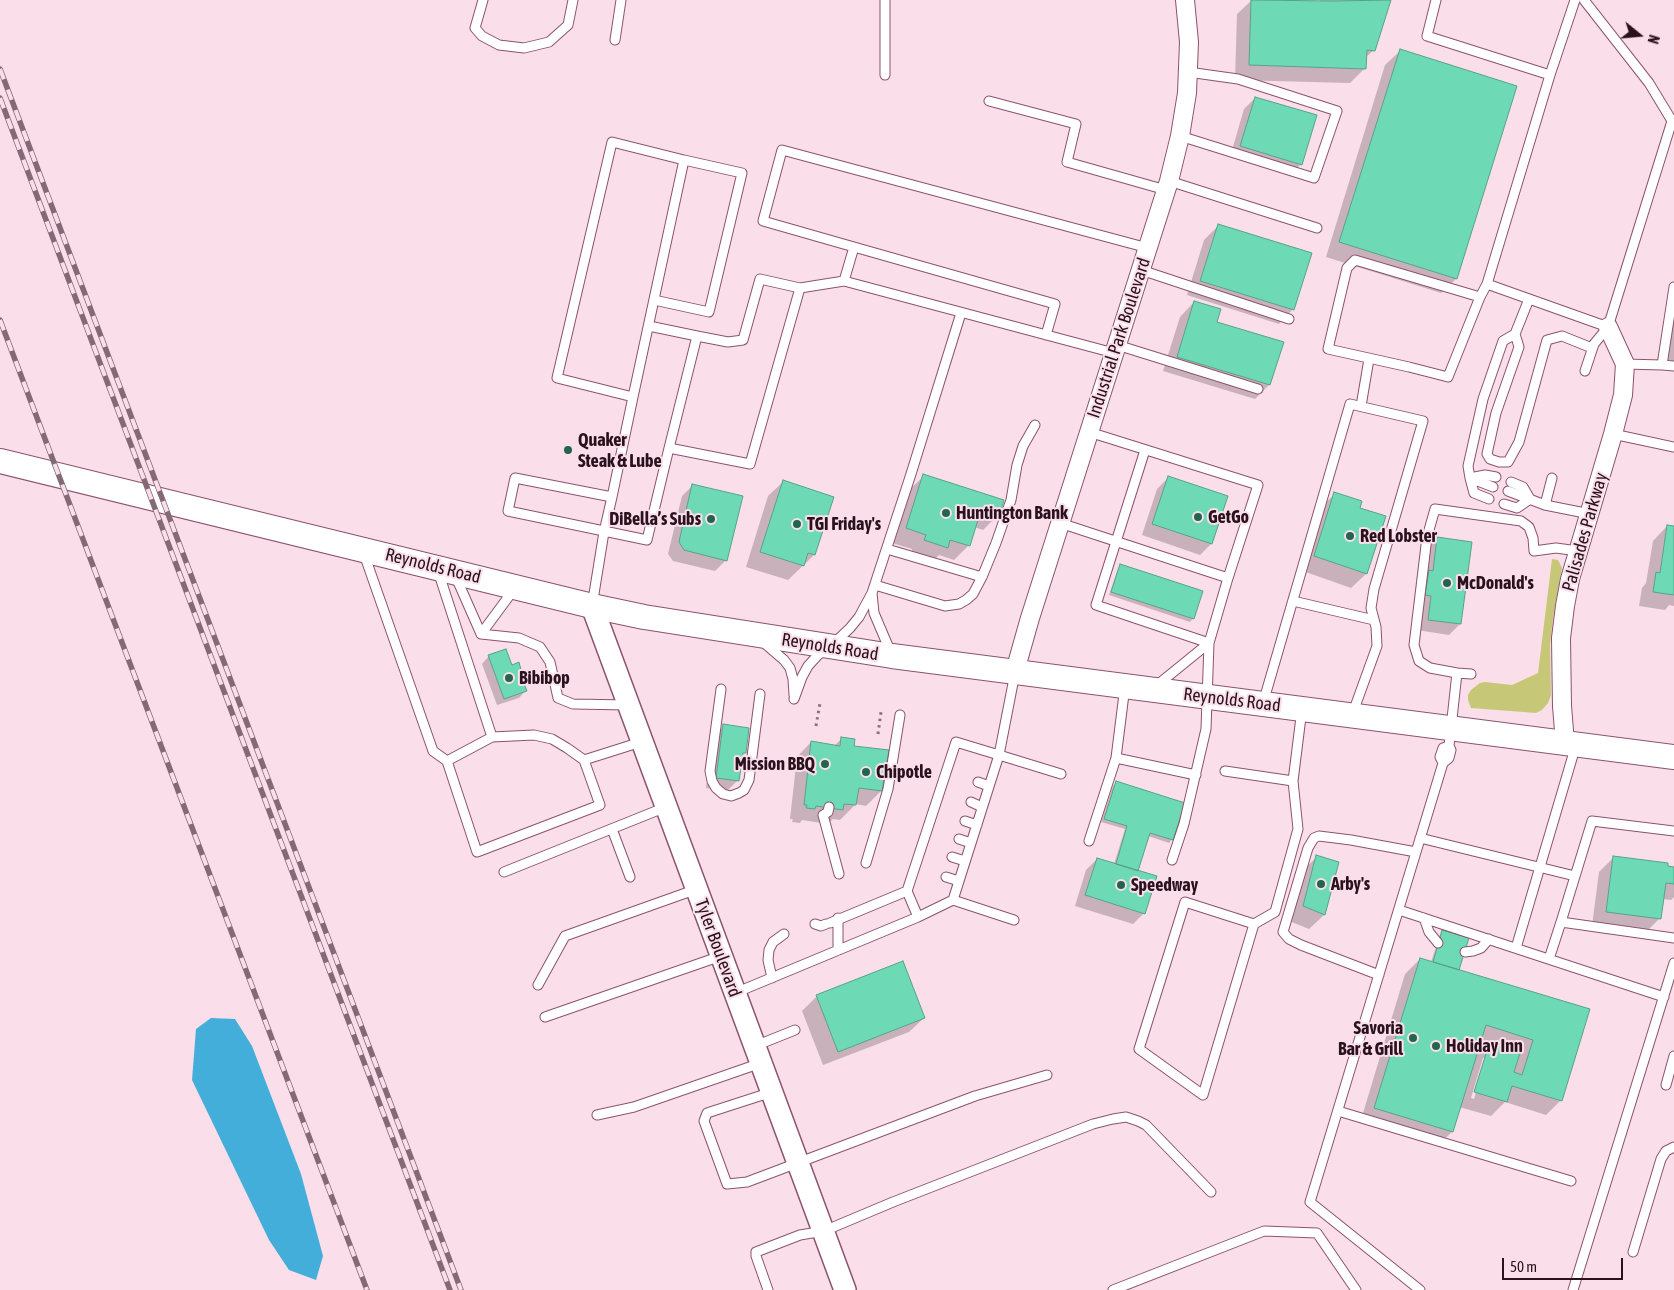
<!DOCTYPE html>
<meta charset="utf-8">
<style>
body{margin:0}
#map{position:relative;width:1674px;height:1290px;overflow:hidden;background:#fadeea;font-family:"Asap Condensed",sans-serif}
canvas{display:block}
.north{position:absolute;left:1614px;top:10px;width:50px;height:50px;-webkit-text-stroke:4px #fadeea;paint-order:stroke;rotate:107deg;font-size:14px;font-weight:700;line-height:20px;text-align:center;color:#29121e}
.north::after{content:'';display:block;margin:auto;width:18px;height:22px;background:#29121e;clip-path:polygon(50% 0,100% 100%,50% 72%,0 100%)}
.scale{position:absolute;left:1502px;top:1258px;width:121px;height:22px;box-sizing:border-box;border:2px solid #29121e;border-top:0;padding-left:6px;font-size:15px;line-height:18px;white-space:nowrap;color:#29121e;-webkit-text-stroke:4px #fadeea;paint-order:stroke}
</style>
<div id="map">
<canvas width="1674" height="1290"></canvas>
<div class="north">N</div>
<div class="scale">50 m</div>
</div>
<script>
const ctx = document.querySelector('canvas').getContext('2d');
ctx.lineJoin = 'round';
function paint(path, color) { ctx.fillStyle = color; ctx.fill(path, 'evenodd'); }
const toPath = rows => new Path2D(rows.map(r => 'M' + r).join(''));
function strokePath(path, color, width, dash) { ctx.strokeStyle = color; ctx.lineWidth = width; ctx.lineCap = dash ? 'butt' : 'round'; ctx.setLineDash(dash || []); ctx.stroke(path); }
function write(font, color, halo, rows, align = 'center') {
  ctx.font = font + ' "Asap Condensed",sans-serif'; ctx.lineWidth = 4; ctx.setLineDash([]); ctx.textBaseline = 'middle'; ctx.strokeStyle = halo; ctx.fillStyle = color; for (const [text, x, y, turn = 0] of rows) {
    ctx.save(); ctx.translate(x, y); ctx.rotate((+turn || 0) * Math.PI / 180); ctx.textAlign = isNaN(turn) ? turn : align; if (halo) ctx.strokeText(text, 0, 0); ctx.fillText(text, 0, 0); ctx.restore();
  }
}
paint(toPath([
 [1552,559,1558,560,1562,568,1553,618,1550,645,1551,695,1548,703,1542,710,1536,713,1471,708,1468,700,1468,695,1471,690,1480,683,1485,682,1512,685,1538,673]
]), '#c7c877');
paint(toPath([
 [211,1018,235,1019,252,1046,301,1174,323,1256,316,1280,289,1270,269,1240,192,1080,196,1029]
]), '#44aeda');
paint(toPath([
 [1252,0,1320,2,1320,0,1390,0,1374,50,1365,58,1365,68,1350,83,1235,80,1237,14],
 [1400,51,1456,279,1441,293,1326,257,1385,65],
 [1255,98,1301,164,1290,175,1230,157,1244,109],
 [1218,226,1293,309,1279,324,1187,295,1204,240],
 [1194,302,1216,322,1269,385,1255,399,1163,371,1180,317],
 [1674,323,1674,367,1665,366,1666,331],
 [924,476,998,515,983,530,974,527,969,545,954,560,939,555,932,562,910,555,912,549,892,543,909,490],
 [1168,478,1226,497,1211,544,1200,555,1142,535,1157,489],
 [783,482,832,497,814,555,788,580,746,567,768,496],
 [693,485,726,560,715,571,673,561,668,554,682,496],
 [1335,494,1359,509,1385,517,1366,574,1351,588,1300,570,1320,508],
 [1667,526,1674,527,1674,606,1669,605,1665,610,1639,606,1642,588,1646,583,1653,541],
 [1438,538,1460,624,1449,635,1417,630,1427,549],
 [1121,565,1193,618,1190,622,1109,595,1118,569],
 [489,656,520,670,518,672,526,690,519,698,497,705,482,664],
 [724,726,744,752,741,756,738,780,727,791,706,788,713,737],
 [841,739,853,747,881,791,866,806,856,804,840,820,833,819,828,824,802,820,800,823,792,822,793,819,790,819,797,757,811,742,834,746],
 [1116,783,1172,839,1169,843,1148,836,1137,872,1144,913,1133,924,1075,906,1086,870,1097,859,1114,864,1125,829,1101,822,1113,786],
 [1317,857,1337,863,1324,915,1309,929,1289,921,1302,871],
 [1614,857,1674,868,1674,897,1671,900,1662,899,1659,919,1645,933,1592,926,1599,872],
 [1443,932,1457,970,1588,1010,1561,1100,1546,1115,1505,1102,1491,1116,1459,1107,1452,1132,1437,1146,1360,1123,1405,974,1420,959,1431,962,1440,935],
 [1479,1042,1488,1045,1474,1058],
 [1483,1058,1486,1058,1474,1099,1471,1098],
 [817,996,924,1018,909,1032,823,1065,802,1011]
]), '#0003');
const building = toPath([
 [1251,0,1333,1,1391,0,1375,51,1367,50,1366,69,1249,65,1251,0],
 [1400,49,1517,86,1457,279,1339,242,1400,49],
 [1255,97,1317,115,1302,165,1240,146,1255,97],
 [1218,224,1312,253,1294,310,1200,281,1218,224],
 [1194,301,1221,309,1217,322,1284,342,1270,385,1177,357,1194,301],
 [923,474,1004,500,999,516,981,510,970,546,950,540,948,548,924,540,926,535,906,528,923,474],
 [1168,476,1228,496,1212,544,1152,524,1168,476],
 [783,480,834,497,815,555,808,553,804,566,760,552,783,480],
 [692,484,743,496,727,561,684,550,679,542,692,484],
 [1334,492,1362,501,1360,508,1386,516,1367,574,1314,556,1334,492],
 [1667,525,1674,526,1674,595,1653,592,1656,572,1660,573,1667,525],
 [1437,537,1472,542,1461,624,1428,620,1431,596,1425,595,1429,570,1433,571,1437,537],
 [1120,564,1203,591,1194,619,1111,592,1120,564],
 [506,649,512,665,519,662,521,670,519,671,527,691,504,699,488,655,506,649],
 [723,724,749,728,746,753,743,753,739,781,716,778,723,724],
 [841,737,855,739,854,746,889,750,882,791,859,788,856,805,844,804,843,810,816,806,815,809,806,808,807,805,804,805,811,741,840,746,841,737],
 [1116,781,1185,803,1173,840,1150,833,1138,871,1116,864,1127,826,1104,819,1116,781],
 [1316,855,1339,862,1325,915,1303,906,1316,855],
 [1613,856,1668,863,1668,866,1674,867,1674,884,1666,883,1661,919,1606,912,1613,856],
 [1097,858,1157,876,1145,914,1085,895,1097,858],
 [1442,930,1469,938,1459,970,1433,962,1442,930],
 [1420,958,1590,1009,1562,1101,1512,1086,1507,1102,1474,1092,1490,1041,1521,1050,1514,1072,1522,1075,1533,1040,1486,1025,1453,1132,1374,1108,1420,958],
 [903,961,925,1018,838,1052,816,995,903,961]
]);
paint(building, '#6ddab5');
strokePath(building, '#56a288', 1);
const service = toPath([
 [483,0,475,28,482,36,499,45,524,48,549,42,568,25,573,0],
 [885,0,885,75],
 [1436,0,1427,36,1550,75,1487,284],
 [1584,0,1649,83,1672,121,1608,327,1594,344,1585,371],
 [615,40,621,0],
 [1550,75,1575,0],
 [989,101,1076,124,1067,162,1166,190],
 [1180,136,1314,178,1337,111,1238,79,1188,72],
 [1169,181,1317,228],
 [854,247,763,221,782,150,1148,248],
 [1141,270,1289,319],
 [844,281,854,247,1055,304,1046,335],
 [800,288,750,464,669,448,697,336,728,342,743,340,760,279,800,288,844,281,1114,353],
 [1480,297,1355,260,1347,268,1328,349,1409,367,1448,377,1480,297,1487,284,1608,327],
 [1529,299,1515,334,1519,347,1496,413,1487,454,1490,459,1499,462,1508,462,1519,442,1547,340,1562,336,1592,348],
 [654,300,709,312,742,173,684,160],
 [649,326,697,336],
 [1117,345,1258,389],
 [1625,364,1662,365,1674,287],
 [1662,365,1674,366],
 [1361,406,1369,359],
 [1089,432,1258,485,1228,578,1209,643,1096,605,1145,450],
 [1613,434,1674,447],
 [1493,487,1470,478,1468,466,1483,399,1503,341,1515,334],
 [1508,491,1545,505,1590,514],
 [612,497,515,478,508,511,647,540,669,448],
 [1489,499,1474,493,1470,478,1485,475,1496,477],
 [1504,504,1517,508,1530,499,1523,487,1511,482],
 [1545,505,1552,478],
 [1060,523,1228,578],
 [887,549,982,577],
 [364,554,433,751,447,761,492,737,438,571],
 [455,575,481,634],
 [875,585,945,606,959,604,966,600,973,594,982,577,996,543,1011,500,1017,465,1023,446,1035,425],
 [872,593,874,613,891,653],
 [1293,601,1374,620],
 [592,606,604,532,612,497,633,397,684,160,612,142,557,378,633,397],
 [481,634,519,638,540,647,550,662,558,698,573,704,628,705],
 [481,634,515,588],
 [762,641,784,660,790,668,793,679,794,695],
 [1015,673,999,755,1061,774],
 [1457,673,1430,668,1419,661,1414,645,1427,537,1435,509,1521,521,1529,527,1533,538,1534,551,1556,548,1578,551],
 [1156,686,1209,643,1206,729,1184,824,1172,860],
 [721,689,710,771,712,781,716,788,723,794,731,796,739,793,744,790,749,780,760,694],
 [794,699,802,677,808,666,818,655,830,647,850,628,859,617,872,593,911,474,961,313],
 [1263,703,1350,404,1423,421,1374,589,1371,608,1376,627,1377,646,1352,715],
 [1449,746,1443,748,1440,757,1443,763,1449,758,1451,750,1449,746,1457,673,1471,674],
 [1116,758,1196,775],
 [584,760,641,742],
 [447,761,477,852,600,805,584,760,567,748,552,739,534,735,492,737],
 [1225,771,1293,781],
 [978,782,989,786],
 [971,802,982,807],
 [829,807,828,812,823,815,839,874],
 [965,821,977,825],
 [612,829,630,877],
 [1674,831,1592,821,1561,922,1674,938],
 [1420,838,1575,876],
 [959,839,971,843],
 [1089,841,1116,758,1125,686],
 [952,857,965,861],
 [866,863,888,789,900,715],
 [504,872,666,807],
 [946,877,959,881],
 [953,900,1014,920],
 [1399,910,1664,997],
 [838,918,838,950],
 [1424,918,1429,932,1438,943],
 [830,923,907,891],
 [815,924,821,926,826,924],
 [1254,924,1203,1095,1139,1049,1185,902,1254,924,1275,912,1298,829,1293,781,1302,709],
 [1516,948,1576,745],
 [1465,952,1473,951,1481,948,1489,939],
 [1549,959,1561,922],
 [1379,975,1301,945,1289,939,1283,932,1308,848,1314,838,1319,836,1351,840,1416,852],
 [772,978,768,960,769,950,773,942,784,934],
 [538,985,565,936,697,889],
 [735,993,918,917,907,891,956,742,999,755,953,900,918,917],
 [545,1017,721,956],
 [755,1046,795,1030],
 [1666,1085,1674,1056],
 [772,1092,707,1113,704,1121,727,1184,747,1182,975,1096,1047,1075],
 [1338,1111,1571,1181],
 [597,1115,634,1107,761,1063],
 [1633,1252,1661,1159,1666,1151,1674,1147],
 [768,1290,756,1256,756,1252,800,1235,824,1231,893,1202,1093,1124,1113,1119,1126,1117,1138,1121,1146,1125,1211,1192],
 [1113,1290,1264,1231,1317,1233,1356,1290],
 [1420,1290,1310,1202,1443,763],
 [1573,1290,1674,963]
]);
const minor = toPath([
 [1015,671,1030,618,1169,181,1180,136,1187,93,1189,42,1185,0],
 [1565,743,1562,706,1561,638,1565,606,1570,579,1613,434,1623,395,1625,364,1608,327]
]);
const tertiary = toPath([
 [592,606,845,1290]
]);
const secondary = toPath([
 [0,461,592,606,644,617,892,656,1674,757]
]);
strokePath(service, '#8c526f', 11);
strokePath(minor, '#8c526f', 20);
strokePath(tertiary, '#8c526f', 24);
strokePath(secondary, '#8c526f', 26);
strokePath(toPath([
 [816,726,820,703],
 [878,734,881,712]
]), '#89707c', 3, [2.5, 4]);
strokePath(service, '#fff', 9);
strokePath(minor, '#fff', 18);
strokePath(tertiary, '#fff', 21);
strokePath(secondary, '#fff', 24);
const rail = toPath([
 [0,69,461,1290],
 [0,98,450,1290],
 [0,320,367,1290]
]);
strokePath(rail, '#836a76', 5.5);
strokePath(rail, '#fadeea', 4, [11]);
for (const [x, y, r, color] of [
 [568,450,5,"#24634f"],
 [946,513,5,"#24634f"],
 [1198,517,5,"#24634f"],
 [711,519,5,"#24634f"],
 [797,524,5,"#24634f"],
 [1350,536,5,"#24634f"],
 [1447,583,5,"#24634f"],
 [509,678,5,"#24634f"],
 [825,764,5,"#24634f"],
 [866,772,5,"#24634f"],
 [1321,884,5,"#24634f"],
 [1121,885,5,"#24634f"],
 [1413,1038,5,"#24634f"],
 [1436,1046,5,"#24634f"]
]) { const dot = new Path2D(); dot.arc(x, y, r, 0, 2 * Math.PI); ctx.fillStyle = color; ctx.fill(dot); strokePath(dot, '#fadeea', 2); }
write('18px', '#29121e', '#fadeea', [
 ["Industrial Park Boulevard",1119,338,-72],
 ["Palisades Parkway",1585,532,-74],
 ["Reynolds Road",433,566,14],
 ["Reynolds Road",830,647,9],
 ["Reynolds Road",1232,700,7],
 ["Tyler Boulevard",718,948,70]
]);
write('bold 18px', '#29121e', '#fadeea', [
 ["Quaker",578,440],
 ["Steak & Lube",578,461],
 ["Huntington Bank",956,513],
 ["GetGo",1208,517],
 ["DiBella’s Subs",701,519,"right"],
 ["TGI Friday's",807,524],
 ["Red Lobster",1360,536],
 ["McDonald's",1457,583],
 ["Bibibop",519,678],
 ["Mission BBQ",815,764,"right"],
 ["Chipotle",876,772],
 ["Arby's",1331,884],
 ["Speedway",1131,885],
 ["Savoria",1403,1028,"right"],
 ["Bar & Grill",1403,1049,"right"],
 ["Holiday Inn",1446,1046]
], 'left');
</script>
